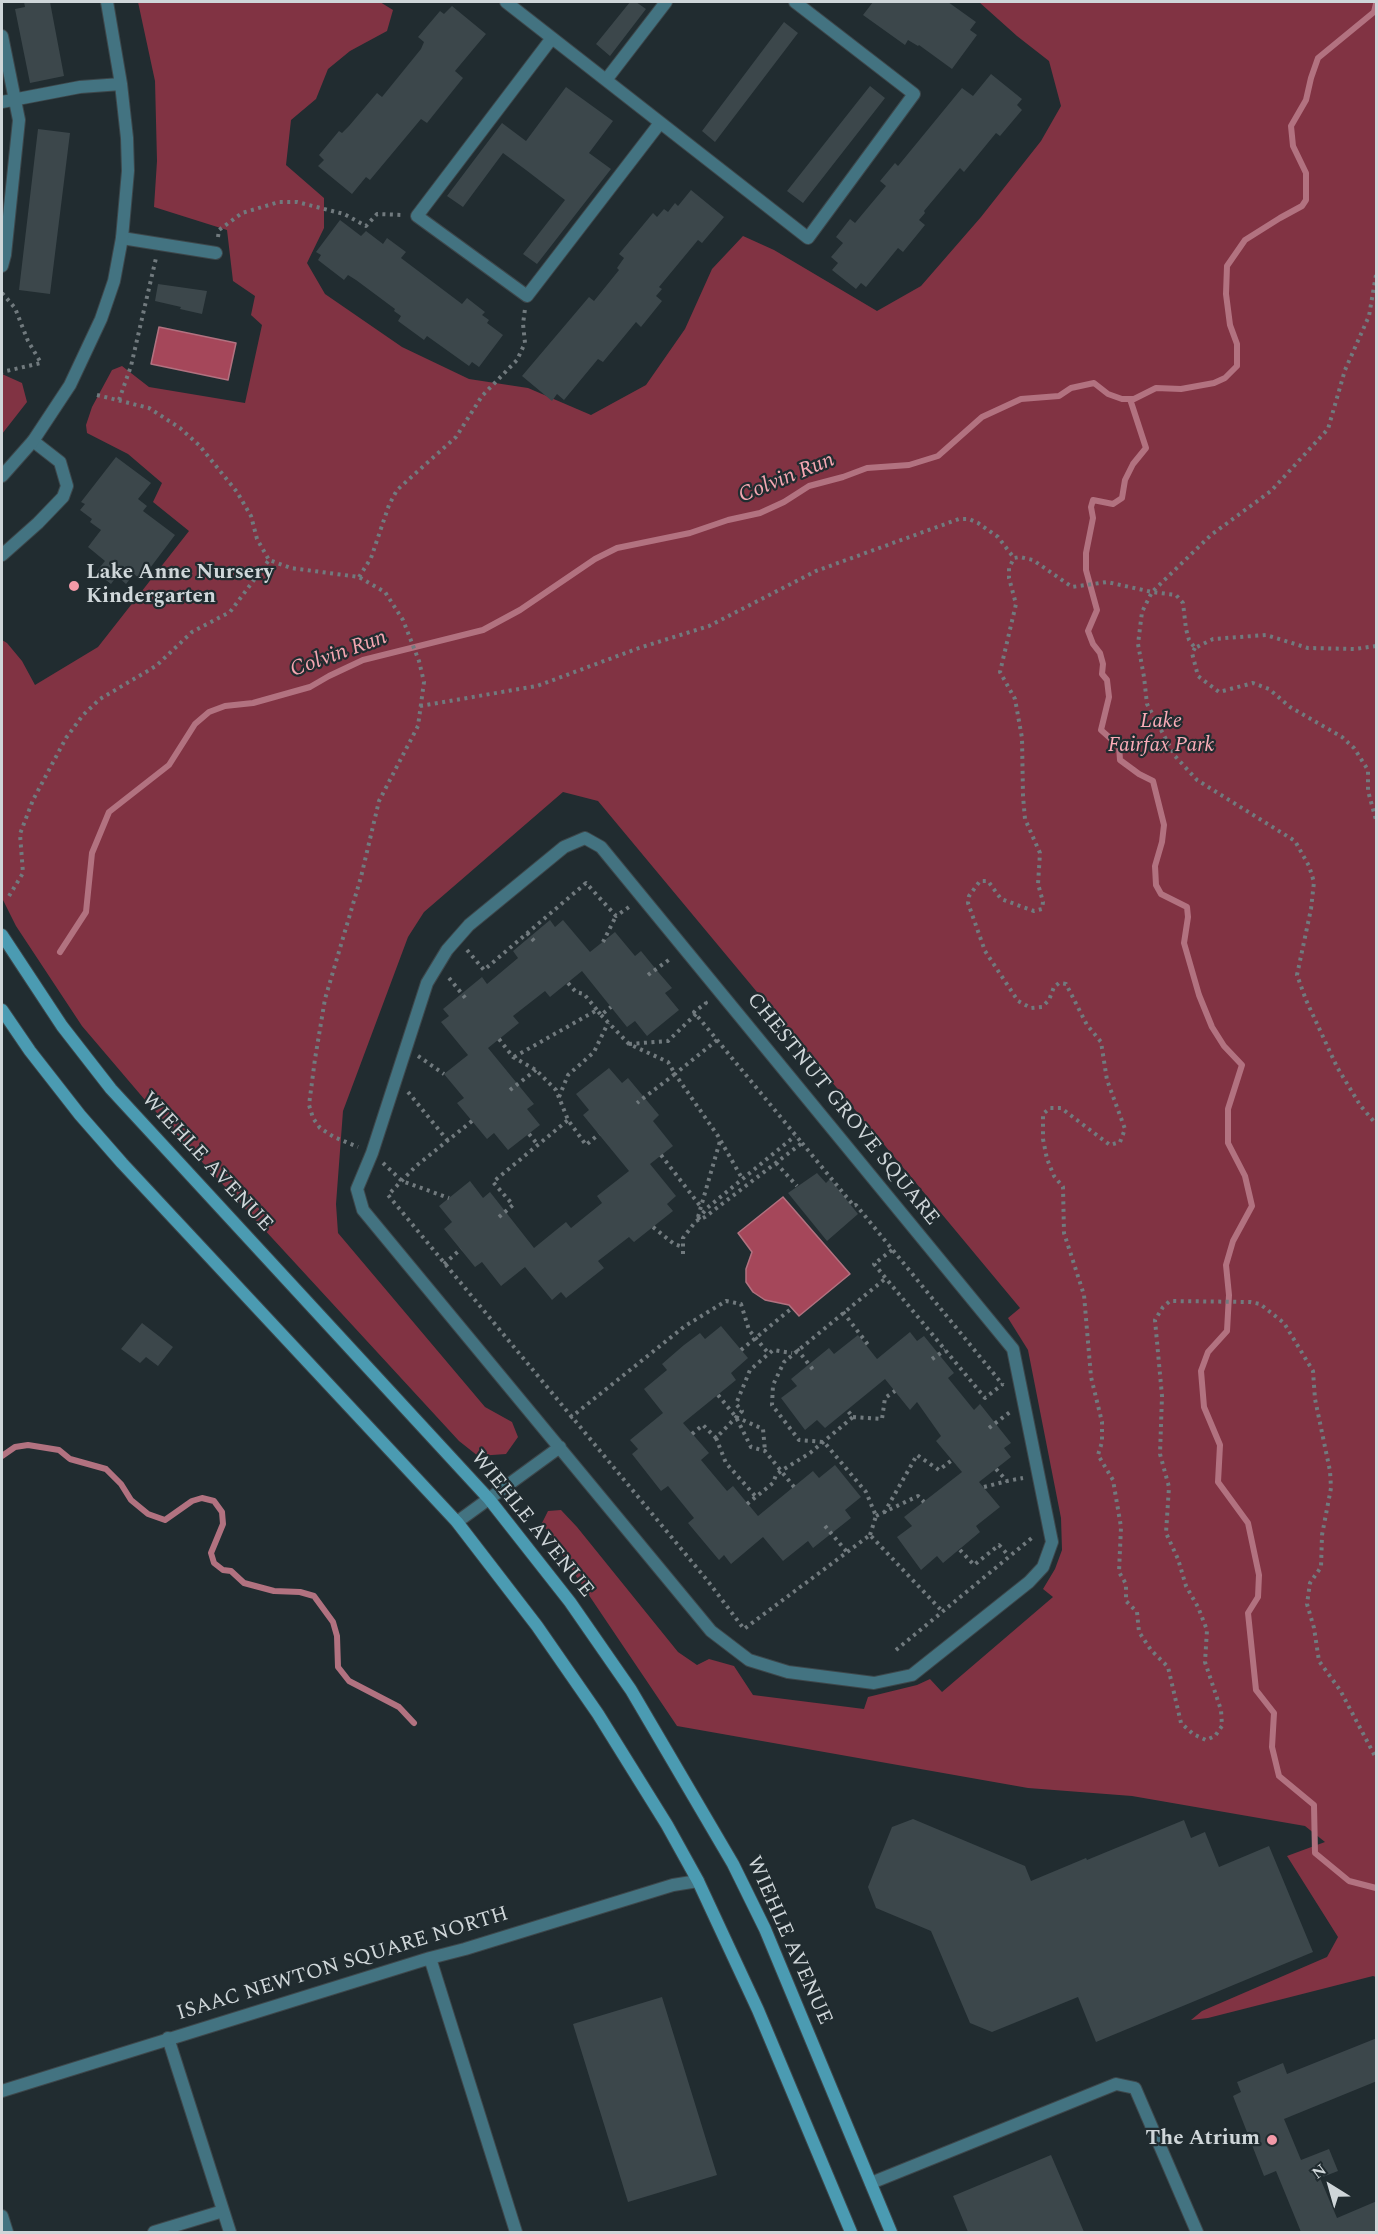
<!DOCTYPE html>
<style>
body{margin:0}
#map{position:relative;width:1378px;height:2234px;overflow:hidden;background:#212c30;font-family:Spectral,serif}
canvas{display:block}
.frame{position:absolute;inset:0;border:3px solid #cfd6d9;pointer-events:none}
.north{position:absolute;left:1300px;top:2156px;width:60px;height:60px;-webkit-text-stroke:4px #212c30;paint-order:stroke;rotate:323deg;font-size:16px;font-weight:700;line-height:24px;text-align:center;color:#cfd6d9}
.north::after{content:'';display:block;margin:auto;width:21px;height:27px;background:#cfd6d9;clip-path:polygon(50% 0,100% 100%,50% 72%,0 100%)}
</style>
<div id="map">
<canvas width="1378" height="2234"></canvas>
<div class="frame"></div>
<div class="north">N</div>
</div>
<script>
const ctx = document.querySelector('canvas').getContext('2d');
ctx.lineJoin = 'round';
function paint(path, color) { ctx.fillStyle = color; ctx.fill(path, 'evenodd'); }
const toPath = rows => new Path2D(rows.map(r => 'M' + r).join(''));
function strokePath(path, color, width, dash) { ctx.strokeStyle = color; ctx.lineWidth = width; ctx.lineCap = dash ? 'butt' : 'round'; ctx.setLineDash(dash || []); ctx.stroke(path); }
function write(font, color, halo, rows, align = 'center') {
  ctx.font = font + ' Spectral,serif'; ctx.lineWidth = 4.5; ctx.setLineDash([]); ctx.textBaseline = 'middle'; ctx.strokeStyle = halo; ctx.fillStyle = color; for (const [text, x, y, turn = 0] of rows) {
    ctx.save(); ctx.translate(x, y); ctx.rotate((+turn || 0) * Math.PI / 180); ctx.textAlign = isNaN(turn) ? turn : align; if (halo) ctx.strokeText(text, 0, 0); ctx.fillText(text, 0, 0); ctx.restore();
  }
}
paint(toPath([
 [138,2,380,2,393,10,387,31,350,51,328,69,316,99,291,120,286,165,324,198,324,228,307,263,325,294,402,347,469,379,528,388,591,415,646,385,685,329,712,269,743,236,774,250,877,311,921,286,981,217,1041,141,1061,106,1049,61,1017,36,979,2,1376,2,1376,1977,1373,1976,1208,2018,1191,2020,1202,2011,1327,1957,1338,1937,1287,1856,1325,1842,1305,1826,1132,1796,1028,1788,677,1726,576,1576,542,1523,548,1511,561,1510,577,1527,678,1652,697,1665,709,1659,734,1666,753,1695,864,1709,868,1697,917,1685,930,1679,942,1692,1053,1597,1043,1589,1055,1569,1062,1550,1061,1518,1028,1350,1008,1318,1020,1308,598,801,563,792,424,912,408,937,343,1111,336,1204,338,1233,485,1407,512,1422,518,1437,506,1454,478,1456,459,1441,145,1100,82,1026,16,926,2,898,2,640,7,643,22,661,35,685,98,647,189,531,153,502,162,483,128,454,87,433,86,425,92,407,112,370,122,366,149,387,245,403,262,325,251,315,255,296,233,281,227,230,154,207,157,161,155,81],
 [2,374,22,383,27,402,2,434]
]), '#813343');
const water = toPath([
 [159,327,236,343,228,380,151,364,159,327],
 [783,1197,850,1274,799,1316,789,1305,765,1300,753,1292,746,1282,746,1269,752,1252,738,1233,783,1197]
]);
paint(water, '#a5475a');
strokePath(water, '#b27280', 1.5);
strokePath(toPath([
 [1130,399,1146,448,1133,464,1125,480,1122,498,1113,504,1093,500,1091,507,1093,518,1086,553,1086,570,1097,610,1088,631,1093,644,1100,653,1103,664,1102,674,1107,680,1109,697,1101,730,1119,746,1120,760,1139,774,1153,781,1164,825,1162,842,1155,866,1156,885,1161,894,1187,907,1188,917,1184,943,1199,995,1212,1027,1224,1046,1242,1065,1228,1109,1228,1143,1245,1176,1252,1206,1233,1241,1226,1265,1229,1295,1227,1331,1208,1352,1201,1371,1204,1407,1220,1445,1218,1482,1248,1523,1259,1575,1258,1597,1248,1613,1256,1690,1274,1713,1272,1747,1279,1776,1314,1805,1315,1853,1349,1881,1376,1888],
 [60,952,86,912,92,853,109,812,169,765,195,724,209,712,225,706,253,703,310,687,329,676,363,660,483,630,520,610,595,559,617,548,690,533,728,520,760,513,784,502,809,486,843,477,867,468,909,465,938,456,982,417,1021,399,1059,396,1071,388,1094,383,1108,394,1122,399,1134,399,1156,388,1181,389,1214,383,1225,378,1237,366,1237,344,1230,325,1226,294,1227,266,1245,240,1280,218,1302,206,1306,200,1306,173,1293,146,1291,126,1306,100,1311,78,1318,58,1374,12,1376,4],
 [2,1456,15,1447,28,1445,59,1450,70,1459,106,1469,121,1484,131,1500,148,1514,165,1520,192,1501,202,1498,214,1501,222,1512,223,1524,211,1553,214,1563,223,1570,231,1571,244,1583,274,1591,300,1592,314,1596,333,1622,337,1636,338,1667,349,1681,399,1707,414,1723]
]), '#b27280', 6);
paint(toPath([
 [24,2,50,2,64,76,30,83,15,9,25,7],
 [630,2,636,2,646,9,610,56,596,44],
 [873,2,948,2,976,22,970,30,977,35,952,69,919,45,918,46,908,40,905,45,863,15],
 [452,6,486,34,455,71,463,78,427,123,421,119,370,180,366,177,352,194,318,166,324,160,319,155,339,131,342,133,349,126,377,93,382,97,421,49,424,42,418,37,440,11,444,14],
 [784,22,798,33,715,142,702,131],
 [991,74,1022,99,1017,105,1022,110,1000,136,996,133,964,172,960,168,924,211,925,213,919,220,925,225,903,252,898,248,866,287,861,283,856,289,832,270,838,263,831,257,843,243,836,237,850,219,855,223,886,186,880,181,895,163,898,166,962,88,973,96],
 [870,86,885,98,803,203,787,191],
 [566,87,613,121,589,153,611,169,537,264,523,254,565,200,526,170,503,153,463,207,447,196,502,123,526,141],
 [38,129,70,133,50,294,19,290],
 [691,190,724,217,702,243,698,240,659,287,662,289,656,296,662,301,641,327,636,322,603,362,598,359,564,400,557,394,552,401,522,376,589,297,594,301,619,270,617,268,624,258,619,254,653,213,657,217,664,209,668,212,675,203,678,206],
 [340,220,361,236,366,231,383,244,387,238,406,252,401,258,462,304,467,298,485,312,482,315,489,320,487,323,503,335,479,367,472,362,469,366,427,336,424,340,398,321,401,316,394,311,395,309,356,280,348,275,344,280,318,260,321,255,316,252],
 [158,284,207,291,202,314,180,309,181,307,155,301],
 [116,457,151,483,138,499,147,506,143,511,175,535,141,580,134,574,126,584,117,576,111,584,96,572,105,561,88,547,101,530,90,522,92,519,80,510,85,504,81,502],
 [550,920,555,927,563,920,590,952,615,932,635,956,641,951,659,973,672,988,665,993,679,1010,647,1036,635,1021,627,1027,582,971,550,997,545,991,513,1016,519,1023,488,1048,534,1104,527,1109,540,1125,508,1150,494,1133,487,1139,457,1103,464,1098,444,1074,468,1055,441,1022,449,1016,443,1009,482,977,487,984,518,958,513,951],
 [609,1068,622,1083,628,1078,659,1115,653,1121,673,1146,650,1164,676,1196,667,1204,673,1211,634,1242,629,1237,598,1261,604,1268,566,1298,561,1292,552,1300,525,1267,501,1286,482,1262,475,1267,444,1229,452,1222,439,1206,470,1181,483,1198,490,1192,534,1248,566,1222,571,1228,602,1203,597,1196,629,1171,583,1115,589,1110,576,1094],
 [817,1173,826,1183,830,1179,858,1214,827,1241,788,1193],
 [142,1323,173,1347,158,1366,146,1357,140,1363,121,1349],
 [721,1326,748,1358,731,1373,736,1380,683,1423,709,1453,701,1460,727,1491,733,1486,758,1516,813,1471,819,1478,835,1465,861,1497,845,1510,851,1518,813,1548,808,1541,783,1561,763,1537,731,1564,724,1555,719,1560,688,1523,694,1518,668,1486,661,1491,632,1454,638,1449,630,1440,663,1413,644,1389,667,1370,662,1364,684,1345,700,1333,705,1339],
 [910,1332,917,1341,924,1336,954,1373,948,1378,974,1410,980,1404,1011,1443,1004,1448,1011,1457,979,1482,1000,1507,976,1526,980,1532,943,1563,937,1556,921,1570,897,1537,912,1526,904,1517,962,1472,936,1441,941,1436,917,1402,910,1410,885,1379,825,1428,817,1420,805,1430,781,1398,797,1386,791,1379,829,1348,834,1354,858,1335,877,1359],
 [913,1819,1025,1866,1031,1881,1086,1858,1087,1860,1184,1820,1191,1838,1205,1832,1219,1867,1269,1846,1313,1952,1096,2042,1078,1997,992,2032,970,2023,931,1931,876,1908,868,1887,892,1827],
 [662,1997,717,2175,628,2202,573,2024],
 [1377,2038,1377,2081,1284,2119,1301,2160,1329,2149,1338,2171,1320,2178,1337,2218,1377,2201,1377,2232,1301,2232,1276,2171,1264,2176,1233,2096,1241,2092,1237,2082,1283,2063,1287,2074],
 [1051,2155,1084,2232,968,2232,953,2196]
]), '#3c474b');
const service = toPath([
 [122,238,216,253],
 [2,555,38,523,63,497,67,486,60,462,33,441],
 [168,2038,230,2232],
 [871,2183,1116,2084,1135,2088,1197,2232],
 [2,2216,7,2232],
 [154,2232,223,2211]
]);
const minor = toPath([
 [506,2,808,238,914,94,795,2],
 [2,36,19,120,5,255,2,266],
 [552,38,417,216,527,296,660,123],
 [606,80,666,2],
 [2,102,80,87,121,84],
 [2,476,33,441,70,385,101,319,114,281,122,238,128,171,127,138,121,84,107,2],
 [585,838,601,847,1013,1349,1052,1542,1043,1567,1029,1582,912,1675,874,1683,788,1672,749,1660,711,1631,363,1210,357,1189,372,1153,427,983,447,950,469,925,564,847,585,838],
 [457,1522,560,1447],
 [430,1958,516,2232],
 [2,2091,430,1958,465,1949,673,1885,698,1881]
]);
const secondary = toPath([
 [2,935,62,1026,111,1089,489,1499,570,1602,631,1690,733,1864,765,1929,891,2232],
 [2,1010,30,1051,80,1115,122,1163,457,1522,537,1626,598,1714,667,1825,698,1881,758,2010,851,2232]
]);
strokePath(service, '#3d474b', 14);
strokePath(minor, '#3d474b', 14);
strokePath(secondary, '#3d474b', 14);
strokePath(toPath([
 [218,237,219,230,242,213,279,202,297,202,344,214,366,226,377,214,403,215],
 [1376,275,1369,316,1345,370,1328,429,1271,491,1211,535,1152,592,1142,612,1138,644,1144,677,1147,704,1175,756,1197,780,1295,841,1309,866,1314,882,1311,909,1297,975,1306,1000,1337,1067,1360,1105,1376,1124],
 [2,293,15,308,28,341,41,363,2,372],
 [97,395,149,408,180,428,199,445,237,492,251,516,257,539,269,560,291,568,359,577,385,592,403,620,419,661,424,682,418,726,379,801,361,877,325,999,315,1059,309,1105,313,1118,320,1128,334,1137,358,1147],
 [119,400,131,366,156,258],
 [359,577,371,558,389,505,397,490,456,437,482,396,517,360,525,343,523,324,525,309],
 [1376,646,1355,649,1308,648,1266,635,1213,639,1195,648,1189,640,1186,629,1183,603,1176,595,1152,592,1107,582,1072,587,1033,560,1020,557,1014,558,1009,568,1009,578,1016,604,1000,672,1015,699,1022,738,1023,796,1025,819,1040,853,1038,884,1043,902,1042,909,1034,911,1001,899,988,881,980,881,969,896,968,903,985,951,1018,1001,1031,1008,1042,1007,1049,1000,1054,987,1059,983,1066,984,1087,1025,1101,1042,1107,1080,1125,1129,1120,1142,1110,1145,1061,1108,1050,1108,1043,1114,1043,1139,1047,1159,1054,1176,1063,1187,1064,1233,1084,1295,1091,1377,1102,1422,1102,1442,1098,1455,1113,1480,1121,1527,1119,1572,1126,1584,1126,1601,1137,1612,1139,1632,1151,1650,1168,1667,1181,1723,1193,1734,1206,1740,1215,1736,1222,1726,1221,1710,1205,1662,1207,1630,1198,1607,1186,1586,1178,1559,1166,1533,1169,1487,1160,1454,1162,1396,1155,1320,1163,1307,1170,1301,1250,1302,1260,1304,1284,1323,1313,1371,1315,1399,1330,1471,1331,1488,1322,1535,1321,1567,1310,1583,1307,1604,1314,1628,1319,1661,1340,1690,1376,1758],
 [1195,648,1192,653,1198,676,1219,692,1253,683,1269,689,1290,707,1342,737,1354,748,1368,770,1368,791,1376,820],
 [420,706,537,686,639,648,709,626,816,571,959,519,969,519,978,523,998,537,1014,558],
 [9,896,23,873,20,834,33,800,66,738,83,715,100,699,156,666,192,632,230,612,269,560],
 [527,933,536,943],
 [603,942,616,916],
 [467,950,484,970,586,883,616,916,629,907],
 [648,975,670,959],
 [449,978,467,1000],
 [568,983,576,992,584,994,597,1010],
 [601,1015,629,1044,668,1062,675,1074,637,1103],
 [499,1039,513,1057,536,1070,556,1090,568,1120,586,1145,599,1134],
 [717,1040,675,1074,718,1136,743,1180],
 [629,1044,668,1041,696,1014],
 [418,1056,444,1074],
 [514,1057,597,1010,601,1015,611,1007],
 [510,1090,536,1070],
 [408,1092,448,1141],
 [559,1097,568,1075,594,1052,608,1023],
 [472,1121,416,1166,388,1195,707,1580,744,1629,870,1535,942,1611],
 [529,1134,538,1145],
 [802,1143,854,1206,856,1205,1003,1385],
 [661,1155,701,1207],
 [383,1163,402,1181,449,1198],
 [776,1163,797,1186],
 [499,1217,513,1205,493,1182,568,1120],
 [698,1217,720,1141],
 [698,1219,707,1208,795,1136],
 [653,1227,674,1244,683,1247],
 [892,1250,874,1264,985,1398,1003,1384],
 [683,1254,683,1238,696,1221,705,1217,802,1143,694,1012,706,1003,705,1002],
 [444,1264,461,1249],
 [843,1312,869,1346,868,1347],
 [797,1349,814,1371],
 [741,1350,792,1308],
 [932,1359,945,1350],
 [718,1395,736,1417,751,1447,765,1451,794,1487],
 [736,1417,763,1429,765,1451],
 [853,1417,882,1419,885,1398,895,1391],
 [570,1418,685,1326,726,1301,741,1304,749,1330,769,1354],
 [989,1428,1010,1412],
 [692,1434,703,1425,716,1438,742,1411,736,1404,750,1370,773,1350,792,1353],
 [716,1438,726,1463,756,1497],
 [996,1469,1007,1481,1023,1478],
 [984,1487,1007,1481],
 [747,1504,773,1483,776,1475,781,1471,810,1453,853,1417,847,1410],
 [884,1513,917,1455,939,1470,952,1460],
 [876,1516,918,1496,924,1502],
 [825,1526,847,1552],
 [870,1535,876,1516,866,1492,824,1442,799,1440,772,1405,773,1385,784,1362,886,1278],
 [960,1550,974,1565,999,1545,1009,1556],
 [896,1650,1033,1537,1033,1535]
]), '#717a7e', 4, [3, 4.5]);
strokePath(service, '#437381', 12);
strokePath(minor, '#437381', 12);
strokePath(secondary, '#4b9bb2', 12);
for (const [x, y, r, color] of [
 [74,586,6,"#f39aa8"],
 [1272,2140,6,"#f39aa8"]
]) { const dot = new Path2D(); dot.arc(x, y, r, 0, 2 * Math.PI); ctx.fillStyle = color; ctx.fill(dot); strokePath(dot, '#212c30', 2); }
write('bold 21px', '#cfd6d9', '#212c30', [
 ["Lake Anne Nursery",86,574],
 ["Kindergarten",86,598],
 ["The Atrium",1260,2140,"right"]
], 'left');
write('italic 21px', '#fbacb8', '#212c30', [
 ["Lake",1161,723],
 ["Fairfax Park",1161,747]
]);
write('21px', '#cfd6d9', '#212c30', [
 ["CHESTNUT GROVE SQUARE",842,1110,51],
 ["WIEHLE AVENUE",206,1163,47],
 ["WIEHLE AVENUE",531,1525,51],
 ["WIEHLE AVENUE",788,1941,66],
 ["ISAAC NEWTON SQUARE NORTH",343,1965,-17]
]);
write('italic 22px', '#f4a6b1', '#212c30', [
 ["Colvin Run",787,479,-22],
 ["Colvin Run",339,655,-20]
]);
</script>
